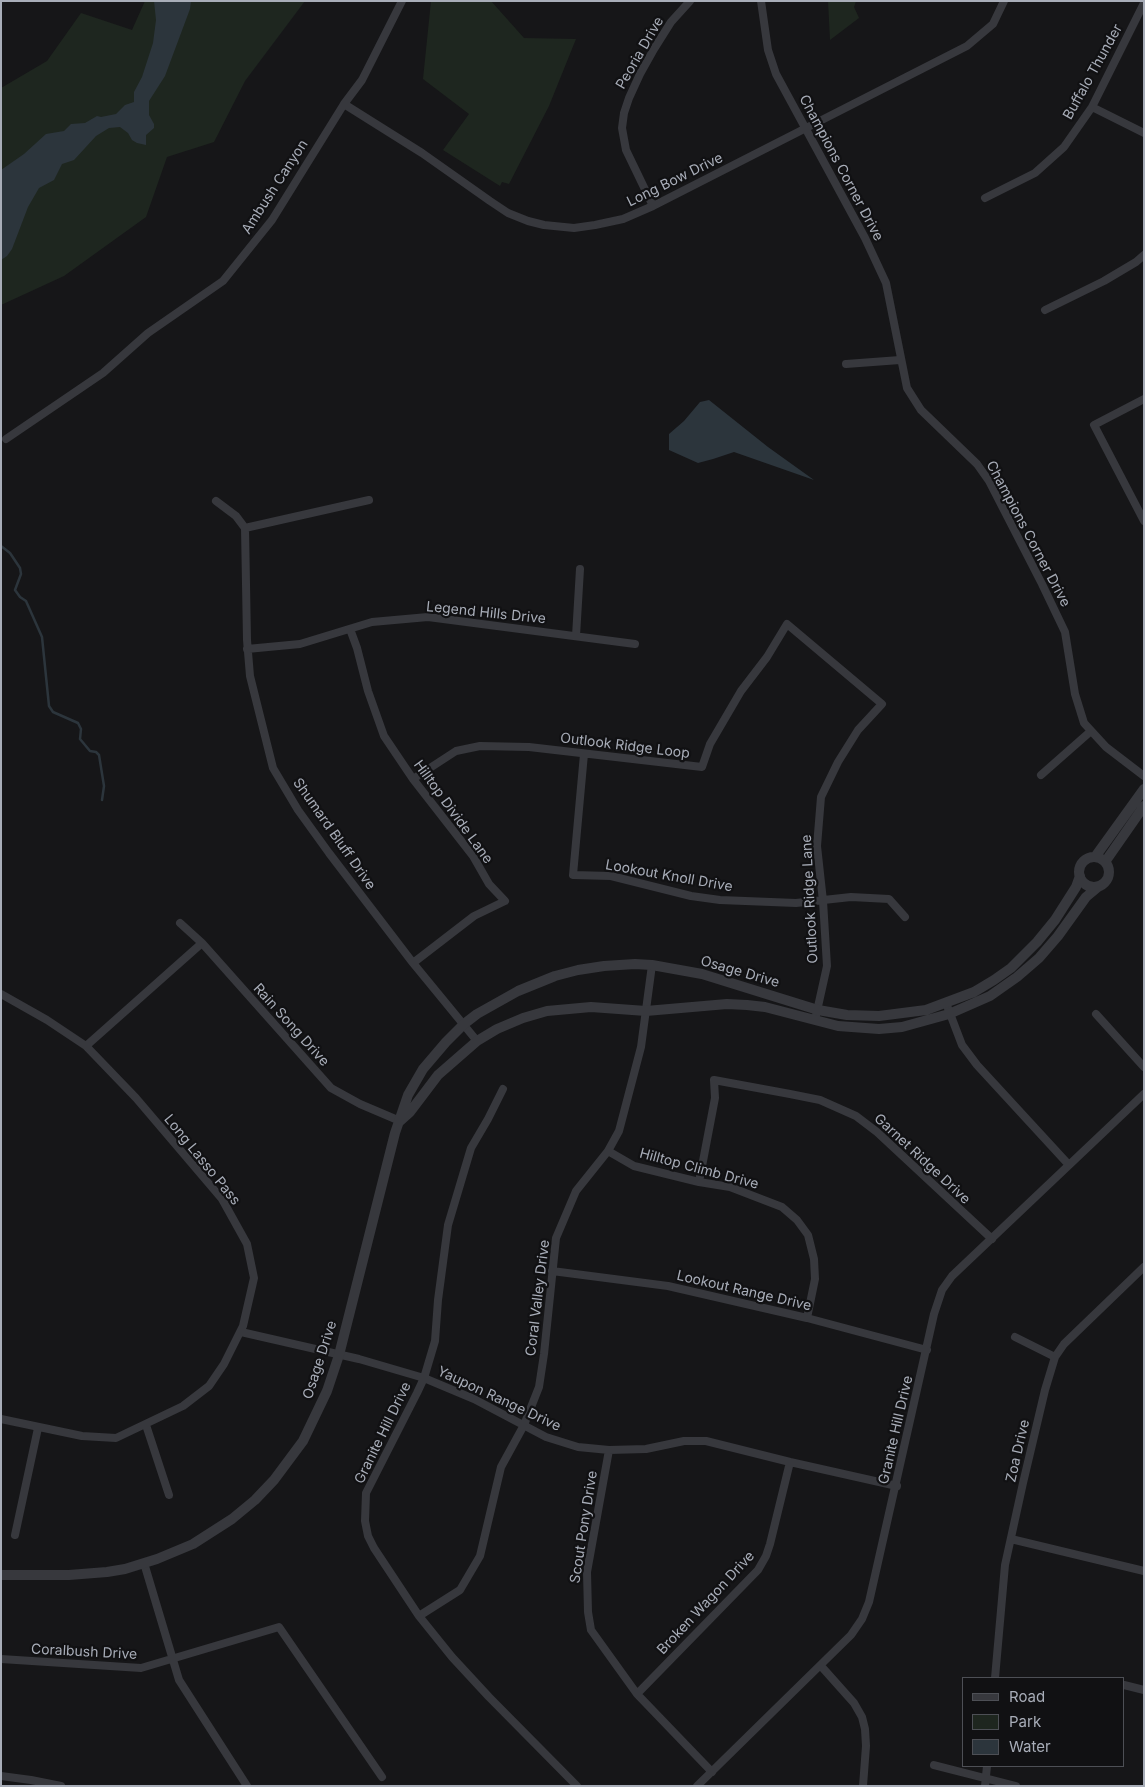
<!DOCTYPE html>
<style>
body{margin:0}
#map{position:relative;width:1145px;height:1787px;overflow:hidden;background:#161618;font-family:Inter,sans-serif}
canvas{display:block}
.frame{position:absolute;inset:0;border:2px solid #a8adb8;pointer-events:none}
.legend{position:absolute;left:962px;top:1677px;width:162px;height:90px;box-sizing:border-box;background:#111113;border:1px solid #4d4f55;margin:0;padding:6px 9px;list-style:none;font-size:15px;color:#a8adb8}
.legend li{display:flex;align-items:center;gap:10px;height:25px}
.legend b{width:25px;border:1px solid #4d4f55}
</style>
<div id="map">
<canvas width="1145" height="1787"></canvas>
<div class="frame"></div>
<ul class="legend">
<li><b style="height:6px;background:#37383d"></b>Road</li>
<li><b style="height:14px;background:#1e261f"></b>Park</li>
<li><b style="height:14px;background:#2c353c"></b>Water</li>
</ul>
</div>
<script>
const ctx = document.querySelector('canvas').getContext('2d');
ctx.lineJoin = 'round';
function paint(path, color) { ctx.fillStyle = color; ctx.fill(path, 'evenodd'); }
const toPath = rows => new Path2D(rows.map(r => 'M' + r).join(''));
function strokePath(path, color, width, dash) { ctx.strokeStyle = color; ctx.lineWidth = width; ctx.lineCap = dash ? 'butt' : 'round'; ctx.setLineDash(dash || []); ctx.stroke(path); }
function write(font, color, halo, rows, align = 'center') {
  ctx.font = font + ' Inter,sans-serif'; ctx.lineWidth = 4.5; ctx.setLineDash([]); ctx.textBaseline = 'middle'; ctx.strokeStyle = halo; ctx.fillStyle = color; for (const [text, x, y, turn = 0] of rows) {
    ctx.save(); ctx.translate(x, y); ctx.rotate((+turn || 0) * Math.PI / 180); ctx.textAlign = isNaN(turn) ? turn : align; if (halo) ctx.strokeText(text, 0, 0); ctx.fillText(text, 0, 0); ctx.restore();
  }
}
paint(toPath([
 [145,1,305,1,245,81,214,142,167,157,146,217,64,276,1,305,1,88,47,61,81,13,132,30],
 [431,1,491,1,524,38,576,39,549,106,509,184,502,182,500,186,443,150,469,114,423,79],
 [828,1,856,1,854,7,859,18,830,40]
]), '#1e261f');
paint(toPath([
 [154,1,191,1,190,9,165,76,149,101,149,115,154,124,154,128,146,135,146,145,137,143,132,140,128,133,120,127,109,128,96,136,74,160,62,164,54,180,39,188,28,207,12,249,7,256,1,260,1,170,24,154,46,134,64,131,71,124,85,123,97,116,101,117,116,114,125,105,134,102,134,92,142,77,153,43,156,20],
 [709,400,768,447,814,480,734,452,713,459,698,463,669,450,669,434,684,421,700,402]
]), '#2c353c');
strokePath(toPath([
 [1,546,10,553,20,568,21,574,15,590,20,597,26,601,42,637,49,706,53,712,78,723,81,729,80,739,90,751,96,752,99,755,104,786,102,800]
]), '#2c353c', 2.5);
strokePath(toPath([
 [761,1,768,50,776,74,865,238,886,283,907,388,921,410,977,464,989,481,1042,584,1065,632,1075,694,1084,723,1106,747,1144,776],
 [344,104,422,153,490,201,508,213,528,221,544,225,574,228,595,225,623,219,653,206,967,46,993,24,1004,1],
 [1092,107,1144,133],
 [985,198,1035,173,1064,147,1092,107,1144,3],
 [653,206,626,150,622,128,624,113,629,98,640,74,654,49,671,22,690,1],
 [1045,310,1104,281,1136,262,1144,255],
 [846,364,900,360],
 [1144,399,1094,425,1144,521],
 [6,439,103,373,148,333,223,281,272,220,344,104,362,80,402,1],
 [216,501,236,516,245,528,247,640,250,676,273,768,298,810,329,853,413,963,477,1041],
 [245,528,369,500],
 [350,629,357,648,368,691,384,736,413,779,473,856,489,884,505,901,474,916,413,963],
 [576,636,580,569],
 [247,649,300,644,372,622,428,617,635,644],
 [584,754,573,875,611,876,691,896,720,900,796,903,851,897,889,899,905,917],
 [1041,775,1091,731],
 [413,779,456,751,480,746,529,747,702,767,710,744,741,691,767,657,787,624,882,704,858,730,838,762,821,797,817,846,823,901,827,966,815,1020],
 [180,923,202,943,331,1088,360,1104,400,1121],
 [1,994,47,1020,86,1046,136,1098,222,1199,247,1244,254,1278,243,1326,224,1364,209,1386,183,1406,116,1438,82,1436,1,1419],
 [946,1003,962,1045,977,1065,1069,1165],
 [1096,1014,1144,1067],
 [86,1046,202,943],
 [503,1089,488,1119,471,1148,448,1225,438,1300,435,1341,424,1378,417,1393,366,1493,365,1521,368,1536,374,1548,419,1616,452,1657,489,1697,577,1786],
 [608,1151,634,1166,699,1182,730,1187,782,1207,797,1220,808,1235,814,1259,815,1279,807,1318],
 [699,1182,715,1098,714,1080,790,1094,820,1100,856,1116,877,1132,992,1239],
 [552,1271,668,1286,807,1318,927,1350],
 [241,1332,359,1359,424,1378,474,1399,546,1437,578,1447,609,1450,646,1449,684,1441,706,1441,790,1462,897,1486],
 [1015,1337,1055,1357],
 [146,1425,169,1495],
 [609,1450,587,1572,588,1612,591,1630,637,1694,712,1772],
 [15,1535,38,1428],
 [1011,1539,1144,1571],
 [144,1563,179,1680,247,1786],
 [419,1616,460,1590,480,1556,501,1467,524,1425,539,1387,544,1354,556,1238,576,1191,608,1151,619,1131,641,1047,652,965],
 [1,1659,141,1668,279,1627,382,1777],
 [821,1666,854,1703,862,1717,865,1729,866,1746,863,1786],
 [995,1678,1005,1565,1023,1483,1045,1390,1055,1357,1064,1344,1144,1267],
 [1124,1685,1144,1690],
 [637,1694,758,1570,766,1556,770,1544,790,1462],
 [934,1765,1016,1786],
 [1,1776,31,1780,61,1786],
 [697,1786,851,1635,862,1619,869,1602,934,1314,942,1290,952,1276,1144,1094],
 [985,1786,987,1766]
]), '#37383d', 8);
strokePath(toPath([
 [1095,857,1144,789],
 '1079 872a15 15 0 1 1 30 0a15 15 0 1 1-30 0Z',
 [1105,862,1144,806],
 [400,1121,410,1112,438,1075,477,1041,497,1029,523,1018,547,1011,591,1007,646,1011,727,1004,747,1005,765,1007,838,1026,879,1029,902,1027,949,1014,990,996,1017,977,1039,958,1058,936,1086,897,1098,887],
 [1,1575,69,1575,107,1572,125,1569,157,1559,193,1544,232,1519,255,1500,274,1480,303,1441,327,1391,339,1355,395,1133,408,1095,423,1069,446,1042,464,1024,477,1014,518,991,555,976,578,970,604,966,635,964,652,965,702,974,818,1010,847,1015,879,1016,926,1010,974,992,994,980,1011,968,1037,942,1055,920,1076,887,1080,876]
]), '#37383d', 10);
write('14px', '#a8adb8', '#111113', [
 ["Peoria Drive",640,53,-60],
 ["Buffalo Thunder",1093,72,-61],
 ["Champions Corner Drive",841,168,62],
 ["Long Bow Drive",675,180,-26],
 ["Ambush Canyon",275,187,-57],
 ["Champions Corner Drive",1028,534,62],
 ["Legend Hills Drive",486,613,6],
 ["Outlook Ridge Loop",625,746,7],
 ["Hilltop Divide Lane",453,812,54],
 ["Shumard Bluff Drive",334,834,55],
 ["Lookout Knoll Drive",669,876,10],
 ["Outlook Ridge Lane",810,899,-93],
 ["Osage Drive",740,972,16],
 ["Rain Song Drive",291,1025,48],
 ["Garnet Ridge Drive",922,1159,43],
 ["Long Lasso Pass",202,1160,51],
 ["Hilltop Climb Drive",699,1169,15],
 ["Lookout Range Drive",744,1291,13],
 ["Coral Valley Drive",538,1298,-83],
 ["Osage Drive",320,1360,-72],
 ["Yaupon Range Drive",499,1399,25],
 ["Granite Hill Drive",896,1430,-77],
 ["Granite Hill Drive",383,1433,-64],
 ["Zoa Drive",1018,1451,-77],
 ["Scout Pony Drive",584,1527,-81],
 ["Broken Wagon Drive",706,1603,-47],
 ["Coralbush Drive",84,1652,3]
]);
</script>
